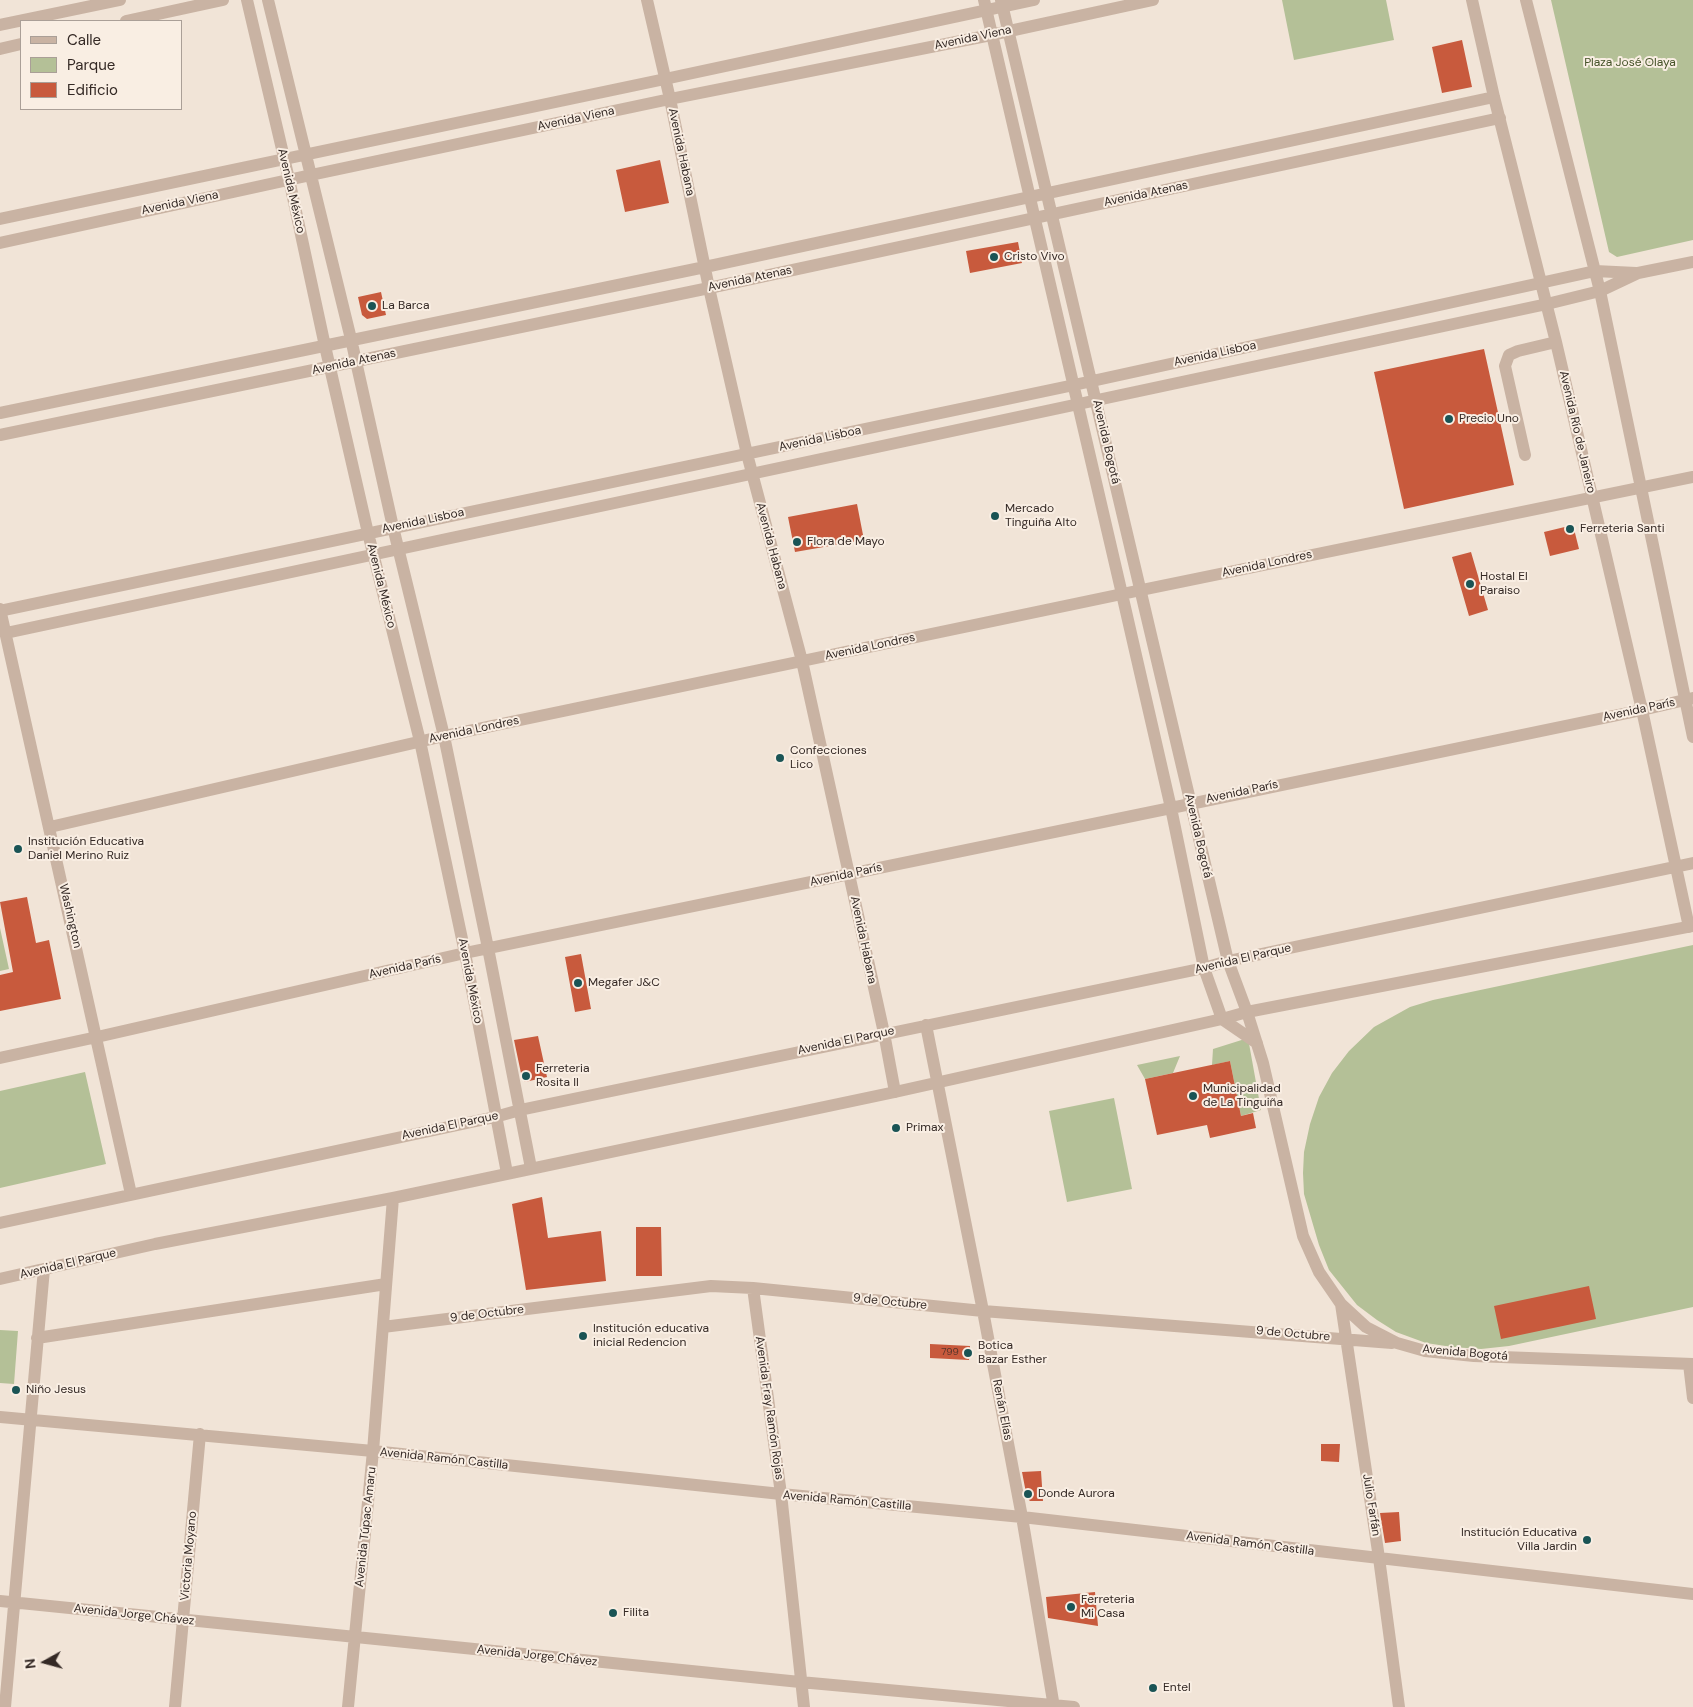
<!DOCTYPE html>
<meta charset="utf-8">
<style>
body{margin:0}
#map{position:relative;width:1693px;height:1707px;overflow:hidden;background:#f1e4d7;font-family:"DM Sans",sans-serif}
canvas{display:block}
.legend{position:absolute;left:20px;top:20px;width:162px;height:90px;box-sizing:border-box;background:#f9eee3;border:1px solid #aa9f97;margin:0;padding:6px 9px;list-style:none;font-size:15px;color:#342925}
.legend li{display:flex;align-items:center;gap:10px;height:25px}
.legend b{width:25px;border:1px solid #aa9f97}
.north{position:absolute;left:20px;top:1637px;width:50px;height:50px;-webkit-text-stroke:4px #f9eee3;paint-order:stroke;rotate:263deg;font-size:14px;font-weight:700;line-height:20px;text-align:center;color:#342925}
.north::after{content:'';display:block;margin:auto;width:18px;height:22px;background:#342925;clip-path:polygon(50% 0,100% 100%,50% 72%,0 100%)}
</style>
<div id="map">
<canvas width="1693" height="1707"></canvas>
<ul class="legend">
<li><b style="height:6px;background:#c9b3a3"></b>Calle</li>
<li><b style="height:14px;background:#b4c097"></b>Parque</li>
<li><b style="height:14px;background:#c85a3d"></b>Edificio</li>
</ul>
<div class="north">N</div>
</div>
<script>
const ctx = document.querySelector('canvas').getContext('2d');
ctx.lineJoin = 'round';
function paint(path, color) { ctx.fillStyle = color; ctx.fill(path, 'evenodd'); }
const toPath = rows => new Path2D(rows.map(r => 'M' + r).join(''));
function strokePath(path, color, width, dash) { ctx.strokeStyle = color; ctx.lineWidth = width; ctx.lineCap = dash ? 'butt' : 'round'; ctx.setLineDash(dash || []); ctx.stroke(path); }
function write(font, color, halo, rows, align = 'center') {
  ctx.font = font + ' "DM Sans",sans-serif'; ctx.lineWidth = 4; ctx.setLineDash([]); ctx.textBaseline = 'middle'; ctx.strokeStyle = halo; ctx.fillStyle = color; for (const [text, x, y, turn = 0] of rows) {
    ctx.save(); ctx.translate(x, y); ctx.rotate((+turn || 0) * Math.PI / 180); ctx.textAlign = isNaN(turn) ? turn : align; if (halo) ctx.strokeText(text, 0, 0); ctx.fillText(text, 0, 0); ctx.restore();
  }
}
paint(toPath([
 [1282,0,1386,0,1394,40,1294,60],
 [1551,0,1693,0,1693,240,1617,257,1609,252],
 [0,928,9,969,0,971],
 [1693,945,1693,1307,1509,1346,1481,1349,1452,1347,1426,1343,1396,1332,1377,1320,1357,1305,1329,1270,1319,1245,1304,1194,1303,1173,1304,1152,1310,1124,1319,1097,1332,1073,1349,1051,1374,1027,1410,1007,1433,1000],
 [1248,1038,1261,1110,1241,1116,1230,1061,1212,1065,1213,1049],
 [1180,1056,1173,1073,1145,1079,1137,1065],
 [85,1072,106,1164,0,1188,0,1091],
 [1114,1098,1132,1189,1067,1202,1049,1111],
 [0,1330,18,1331,14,1384,0,1383]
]), '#b4c097');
paint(toPath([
 [1462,40,1472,87,1442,93,1432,47],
 [660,160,669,203,625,212,616,170],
 [1018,242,1022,263,970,273,966,251],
 [381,292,386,315,367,319,362,315,358,297],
 [1484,349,1514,485,1404,509,1374,372],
 [857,504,864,540,795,552,788,517],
 [1573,525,1579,549,1550,556,1544,532],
 [1471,552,1488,610,1469,616,1452,557],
 [27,897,36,943,49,940,61,999,0,1011,0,975,13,972,0,902],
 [581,954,591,1009,575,1012,565,957],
 [538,1036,547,1077,525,1082,522,1078,514,1040],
 [1230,1061,1241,1116,1253,1113,1256,1128,1210,1138,1207,1125,1157,1135,1145,1079],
 [542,1197,548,1238,601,1231,606,1281,526,1290,512,1204],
 [636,1227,661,1227,662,1276,636,1276],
 [1589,1286,1596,1319,1501,1339,1494,1306],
 [930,1344,970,1346,969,1360,930,1358],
 [1321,1444,1340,1444,1339,1462,1321,1461],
 [1041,1471,1043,1501,1030,1501,1027,1498,1022,1472],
 [1399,1512,1401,1541,1385,1543,1380,1513],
 [1095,1592,1098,1626,1048,1618,1046,1597]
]), '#c85a3d');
strokePath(toPath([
 [247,0,289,179,325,346,368,533,420,741,465,953,507,1173],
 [268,0,351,339,393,527,444,736,488,948,531,1168],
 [647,0,670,99,709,288,747,454,802,661,884,1033,895,1092],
 [984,0,1122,594,1171,808,1204,968,1222,1019,1257,1043],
 [1001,0,1228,961,1247,1012,1263,1063,1303,1236,1319,1272,1341,1304,1366,1327,1397,1343,1425,1351,1474,1356,1693,1364],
 [1472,0,1494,97,1556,342,1642,710,1689,927],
 [1526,0,1600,291,1693,737],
 [126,21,223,0],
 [0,25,120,0],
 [0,49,21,44],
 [0,219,665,79,1034,0],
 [0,243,311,175,670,99,991,35,1153,0],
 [0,413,705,267,1494,97],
 [0,435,709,288,1500,118],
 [1525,455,1505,366,1509,355,1518,351,1556,342],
 [0,609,131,1194],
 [0,611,1074,385,1595,271,1636,273],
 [6,633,1547,304,1600,291,1638,273,1693,262],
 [50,827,444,736,1122,594,1693,477],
 [926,1025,983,1311,1022,1517,1054,1707],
 [0,1058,97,1037,465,953,1171,808,1642,710,1693,698],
 [0,1223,495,1117,520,1110,1204,968,1228,961,1693,863],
 [0,1279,155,1244,393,1198,895,1092,1222,1019,1247,1012,1693,926],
 [753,1288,781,1494,804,1707],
 [1341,1304,1379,1558,1399,1707],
 [383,1327,711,1286,753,1288,983,1311,1392,1343],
 [37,1338,386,1284],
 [1689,1364,1693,1398],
 [0,1417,373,1451,781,1494,1022,1517,1693,1594],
 [0,1601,800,1682,1074,1707],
 [5,1707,44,1269],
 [175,1707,200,1434],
 [348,1707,373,1451,393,1198]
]), '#c9b3a3', 12);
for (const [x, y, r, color] of [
 [994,257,5,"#1a5455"],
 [372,306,5,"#1a5455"],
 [1449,419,5,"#1a5455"],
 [995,516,5,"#1a5455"],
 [1570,529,5,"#1a5455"],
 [797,542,5,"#1a5455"],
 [1470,584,5,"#1a5455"],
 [780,758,5,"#1a5455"],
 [18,849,5,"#1a5455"],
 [578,983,5,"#1a5455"],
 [526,1076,5,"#1a5455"],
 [1193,1096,5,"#1a5455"],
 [896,1128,5,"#1a5455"],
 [583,1336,5,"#1a5455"],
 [968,1353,5,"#1a5455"],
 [16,1390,5,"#1a5455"],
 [1028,1494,5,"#1a5455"],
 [1587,1540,5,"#1a5455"],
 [1071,1607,5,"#1a5455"],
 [613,1613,5,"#1a5455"],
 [1153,1688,5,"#1a5455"]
]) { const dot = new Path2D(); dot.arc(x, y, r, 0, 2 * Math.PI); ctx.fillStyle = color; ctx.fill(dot); strokePath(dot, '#f9eee3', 2); }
write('10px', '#59352b', null, [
 ["799",950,1352]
]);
write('12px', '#342925', '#f9eee3', [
 ["Avenida Viena",973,38,-12],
 ["Avenida Viena",576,119,-12],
 ["Avenida Habana",681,152,78],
 ["Avenida México",291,191,77],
 ["Avenida Atenas",1146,194,-12],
 ["Avenida Viena",180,203,-12],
 ["Avenida Atenas",750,279,-12],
 ["Avenida Lisboa",1215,354,-12],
 ["Avenida Atenas",354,362,-12],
 ["Avenida Río de Janeiro",1577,432,77],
 ["Avenida Lisboa",820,439,-12],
 ["Avenida Bogotá",1106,442,77],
 ["Avenida Lisboa",423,521,-12],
 ["Avenida Habana",771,546,75],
 ["Avenida Londres",1267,564,-12],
 ["Avenida México",381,586,76],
 ["Avenida Londres",870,647,-12],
 ["Avenida París",1639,710,-12],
 ["Avenida Londres",474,730,-12],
 ["Avenida París",1242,792,-12],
 ["Avenida Bogotá",1198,836,77],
 ["Avenida París",846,875,-12],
 ["Washington",70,916,77],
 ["Avenida Habana",863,940,78],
 ["Avenida El Parque",1243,959,-13],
 ["Avenida París",405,967,-13],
 ["Avenida México",470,981,79],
 ["Avenida El Parque",846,1041,-12],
 ["Avenida El Parque",450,1126,-12],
 ["Avenida El Parque",68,1264,-13],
 ["9 de Octubre",890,1302,6],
 ["9 de Octubre",487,1314,-7],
 ["9 de Octubre",1293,1334,5],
 ["Avenida Bogotá",1465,1353,5],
 ["Avenida Fray Ramón Rojas",769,1408,82],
 ["Renán Elías",1002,1410,79],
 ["Avenida Ramón Castilla",444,1459,6],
 ["Avenida Ramón Castilla",847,1501,5],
 ["Julio Farfán",1371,1505,81],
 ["Avenida Túpac Amaru",366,1527,-84],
 ["Avenida Ramón Castilla",1250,1544,7],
 ["Victoria Moyano",189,1556,-85],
 ["Avenida Jorge Chávez",134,1615,6],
 ["Avenida Jorge Chávez",537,1656,6]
]);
write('12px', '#455228', '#f9eee3', [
 ["Plaza José Olaya",1630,63]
]);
write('12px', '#342925', '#f9eee3', [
 ["Cristo Vivo",1004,257],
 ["La Barca",382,306],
 ["Precio Uno",1459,419],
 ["Mercado",1005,509],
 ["Tinguiña Alto",1005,523],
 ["Ferreteria Santi",1580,529],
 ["Flora de Mayo",807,542],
 ["Hostal El",1480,577],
 ["Paraiso",1480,591],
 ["Confecciones",790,751],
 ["Lico",790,765],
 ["Institución Educativa",28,842],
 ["Daniel Merino Ruiz",28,856],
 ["Megafer J&C",588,983],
 ["Ferreteria",536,1069],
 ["Rosita II",536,1083],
 ["Municipalidad",1203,1089],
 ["de La Tinguiña",1203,1103],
 ["Primax",906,1128],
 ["Institución educativa",593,1329],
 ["inicial Redencion",593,1343],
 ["Botica",978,1346],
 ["Bazar Esther",978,1360],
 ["Niño Jesus",26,1390],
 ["Donde Aurora",1038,1494],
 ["Institución Educativa",1577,1533,"right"],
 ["Villa Jardin",1577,1547,"right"],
 ["Ferreteria",1081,1600],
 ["Mi Casa",1081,1614],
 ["Filita",623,1613],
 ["Entel",1163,1688]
], 'left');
</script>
